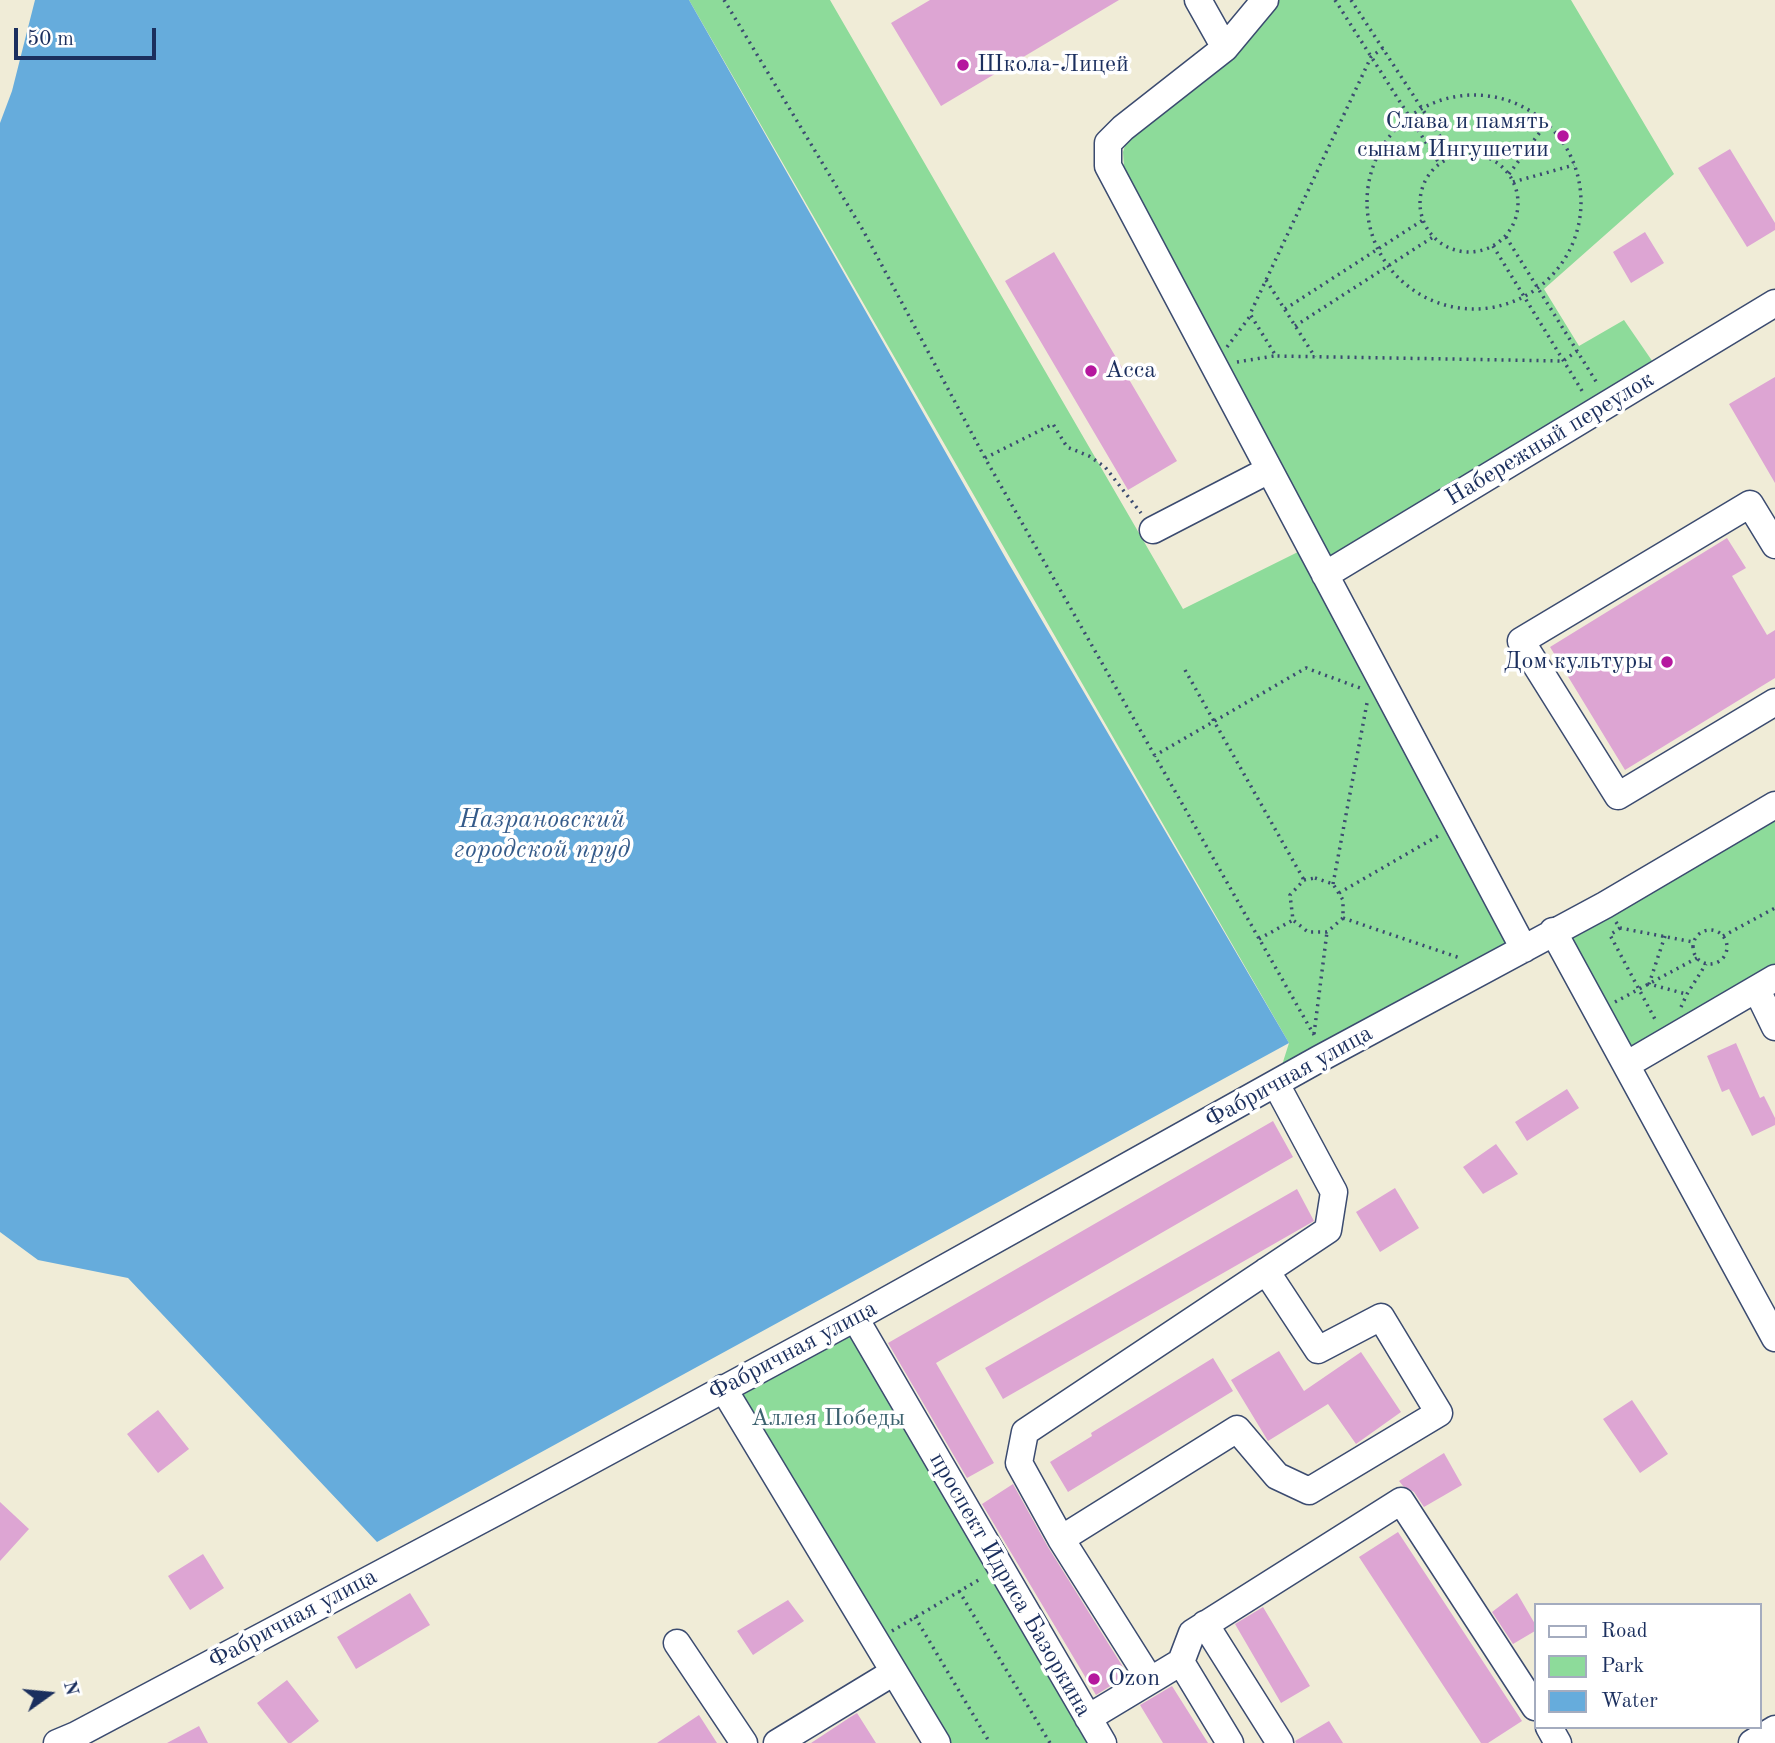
<!DOCTYPE html>
<meta charset="utf-8">
<style>
body{margin:0}
#map{position:relative;width:1775px;height:1743px;overflow:hidden;background:#f0ecd7;font-family:"Old Standard TT",serif}
canvas{display:block}
.legend{position:absolute;left:1534px;top:1603px;width:228px;height:126px;box-sizing:border-box;background:#fff;border:2px solid #a4acbf;margin:0;padding:9px 12px;list-style:none;font-size:21px;color:#1b2f5e}
.legend li{display:flex;align-items:center;gap:14px;height:35px}
.legend b{width:35px;border:2px solid #a4acbf}
.north{position:absolute;left:14px;top:1659px;width:70px;height:70px;-webkit-text-stroke:5px #fff;paint-order:stroke;rotate:75deg;font-size:19px;font-weight:700;line-height:28px;text-align:center;color:#1b2f5e}
.north::after{content:'';display:block;margin:auto;width:24px;height:32px;background:#1b2f5e;clip-path:polygon(50% 0,100% 100%,50% 72%,0 100%)}
.scale{position:absolute;left:14px;top:28px;width:142px;height:32px;box-sizing:border-box;border:4px solid #1b2f5e;border-top:0;padding-left:9px;font-size:21px;line-height:24px;white-space:nowrap;color:#1b2f5e;-webkit-text-stroke:5px #fff;paint-order:stroke}
</style>
<div id="map">
<canvas width="1775" height="1743"></canvas>
<ul class="legend">
<li><b style="height:9px;background:#fff"></b>Road</li>
<li><b style="height:19px;background:#8ddb9a"></b>Park</li>
<li><b style="height:19px;background:#66acdc"></b>Water</li>
</ul>
<div class="north">N</div>
<div class="scale">50 m</div>
</div>
<script>
const ctx = document.querySelector('canvas').getContext('2d');
ctx.lineJoin = 'round';
function paint(path, color) { ctx.fillStyle = color; ctx.fill(path, 'evenodd'); }
const toPath = rows => new Path2D(rows.map(r => 'M' + r).join(''));
function strokePath(path, color, width, dash) { ctx.strokeStyle = color; ctx.lineWidth = width; ctx.lineCap = dash ? 'butt' : 'round'; ctx.setLineDash(dash || []); ctx.stroke(path); }
function write(font, color, halo, rows, align = 'center') {
  ctx.font = font + ' "Old Standard TT",serif'; ctx.lineWidth = 7; ctx.setLineDash([]); ctx.textBaseline = 'middle'; ctx.strokeStyle = halo; ctx.fillStyle = color; for (const [text, x, y, turn = 0] of rows) {
    ctx.save(); ctx.translate(x, y); ctx.rotate((+turn || 0) * Math.PI / 180); ctx.textAlign = isNaN(turn) ? turn : align; if (halo) ctx.strokeText(text, 0, 0); ctx.fillText(text, 0, 0); ctx.restore();
  }
}
paint(toPath([
 [689,0,830,0,1183,609,1310,546,1524,949,1276,1084,1289,1043],
 [1278,0,1571,0,1674,174,1544,289,1579,346,1624,320,1657,368,1332,560,1129,186,1124,167,1123,152,1127,139,1226,63],
 [1775,805,1775,978,1626,1065,1553,931],
 [855,1318,1103,1743,937,1743,723,1388]
]), '#8ddb9a');
paint(toPath([
 [35,0,689,0,1009,564,1289,1043,377,1542,128,1278,38,1260,0,1232,0,123,12,91]
]), '#66acdc');
paint(toPath([
 [930,0,1119,0,941,106,891,23],
 [1730,149,1775,223,1775,230,1747,247,1698,168],
 [1645,232,1664,263,1631,283,1613,252],
 [1054,252,1177,461,1128,490,1005,281],
 [1775,377,1775,483,1729,404],
 [1727,538,1746,568,1732,576,1767,635,1775,630,1775,678,1625,770,1550,647],
 [1736,1043,1760,1098,1764,1096,1775,1118,1775,1125,1752,1136,1729,1089,1722,1092,1707,1056],
 [1567,1089,1579,1108,1527,1141,1515,1122],
 [1273,1121,1293,1157,936,1363,994,1463,967,1478,888,1343],
 [1496,1144,1518,1174,1483,1194,1463,1167],
 [1395,1188,1419,1228,1380,1252,1356,1212],
 [1297,1189,1314,1221,1003,1399,985,1368],
 [1279,1351,1304,1391,1361,1352,1401,1412,1356,1444,1328,1404,1268,1441,1231,1380],
 [1213,1358,1233,1391,1068,1492,1050,1462,1092,1436,1091,1433],
 [1632,1400,1668,1454,1640,1473,1603,1419],
 [158,1410,189,1449,158,1473,127,1434],
 [1444,1453,1462,1485,1424,1507,1414,1492,1403,1486,1399,1481],
 [1013,1484,1048,1547,1128,1675,1096,1695,982,1504],
 [0,1502,29,1529,0,1561],
 [1398,1532,1522,1721,1488,1743,1481,1743,1359,1557],
 [203,1554,224,1588,190,1610,168,1576],
 [410,1593,430,1625,356,1669,337,1637],
 [1517,1593,1535,1624,1535,1631,1513,1644,1492,1612],
 [788,1600,804,1621,753,1655,737,1631],
 [1263,1607,1310,1686,1281,1703,1235,1624],
 [287,1680,319,1721,291,1743,288,1743,257,1703],
 [1172,1686,1208,1743,1163,1743,1140,1705],
 [857,1713,876,1743,811,1743,852,1716],
 [699,1715,717,1743,657,1743],
 [1329,1721,1343,1743,1296,1743,1295,1741],
 [199,1726,208,1743,167,1743]
]), '#dda5d3');
const minor = toPath([
 [1198,0,1225,48],
 [1265,0,1225,48,1123,128,1108,143,1108,166,1524,949],
 [1153,530,1269,470],
 [1775,545,1750,504,1521,641,1618,796,1775,702],
 [1325,575,1775,303],
 [1553,931,1775,1338],
 [1757,990,1775,1027],
 [1626,1065,1775,978],
 [855,1318,1103,1743],
 [723,1388,937,1743],
 [1061,1539,1237,1429,1277,1476,1309,1491,1439,1413,1381,1317,1318,1350,1266,1271],
 [1205,1624,1280,1743],
 [677,1643,744,1743],
 [1181,1662,1230,1743],
 [1150,1680,1061,1539,1019,1463,1025,1432,1328,1230,1334,1192,1276,1084],
 [1088,1718,1181,1662,1192,1633,1401,1501,1535,1707],
 [1549,1727,1558,1743],
 [57,1743,76,1735,502,1509,855,1318,1319,1059,1605,905,1775,805],
 [777,1743,894,1672],
 [1752,1743,1775,1729]
]);
strokePath(minor, '#3b4b70', 29);
strokePath(toPath([
 [724,0,864,232,985,458,1314,1035],
 [1335,0,1439,163],
 [1351,0,1453,156],
 [1383,48,1371,57,1250,314,1276,356,1563,361,1577,351],
 '1367 202a107 107 0 1 1 214 0a107 107 0 1 1-214 0Z',
 '1420 203a49 49 0 1 1 98 0a49 49 0 1 1-98 0Z',
 [1509,174,1546,124],
 [1513,182,1574,165],
 [1506,237,1597,383],
 [1493,246,1584,394],
 [1266,280,1315,357],
 [1285,309,1423,220],
 [1295,326,1433,237],
 [1227,347,1251,315],
 [1237,362,1274,356],
 [985,458,1053,424,1067,447,1089,456,1105,467,1141,513],
 [1185,670,1304,880],
 [1154,756,1306,668,1360,688],
 [1315,878,1333,884,1343,900,1343,918,1327,932,1308,932,1293,920,1290,895,1304,880,1315,878],
 [1333,884,1367,703],
 [1339,893,1438,836],
 [1343,918,1460,958],
 [1616,922,1620,928,1693,942],
 [1620,928,1610,935,1657,1023],
 '1693 947a17 17 0 1 1 34 0a17 17 0 1 1-34 0Z',
 [1665,936,1649,984,1686,994],
 [1723,936,1775,908],
 [1259,939,1293,920],
 [1615,1002,1697,958],
 [1681,1007,1687,994,1706,964],
 [1314,1034,1327,932],
 [959,1591,1050,1743],
 [915,1617,990,1743],
 [892,1631,982,1578]
]), '#3b4b70', 3.5, [2, 5]);
strokePath(minor, '#fff', 26);
for (const [x, y, r, color] of [
 [963,65,7,"#b5179e"],
 [1563,136,7,"#b5179e"],
 [1091,371,7,"#b5179e"],
 [1667,662,7,"#b5179e"],
 [1094,1679,7,"#b5179e"]
]) { const dot = new Path2D(); dot.arc(x, y, r, 0, 2 * Math.PI); ctx.fillStyle = color; ctx.fill(dot); strokePath(dot, '#fff', 2.5); }
write('24px', '#1b2f5e', '#fff', [
 ["Школа-Лицей",977,65],
 ["Слава и память",1549,122,"right"],
 ["сынам Ингушетии",1549,150,"right"],
 ["Асса",1105,371],
 ["Дом культуры",1653,662,"right"],
 ["Ozon",1108,1679]
], 'left');
write('24px', '#1b2f5e', '#fff', [
 ["Набережный переулок",1550,439,-31],
 ["Фабричная улица",1289,1077,-29],
 ["Фабричная улица",793,1351,-28],
 ["проспект Идриса Базоркина",1010,1585,60],
 ["Фабричная улица",293,1619,-28]
]);
write('24px', '#3d6370', '#fff', [
 ["Аллея Победы",828,1419]
]);
write('italic 26px', '#355b8a', '#fff', [
 ["Назрановский",542,820],
 ["городской пруд",542,850]
]);
</script>
